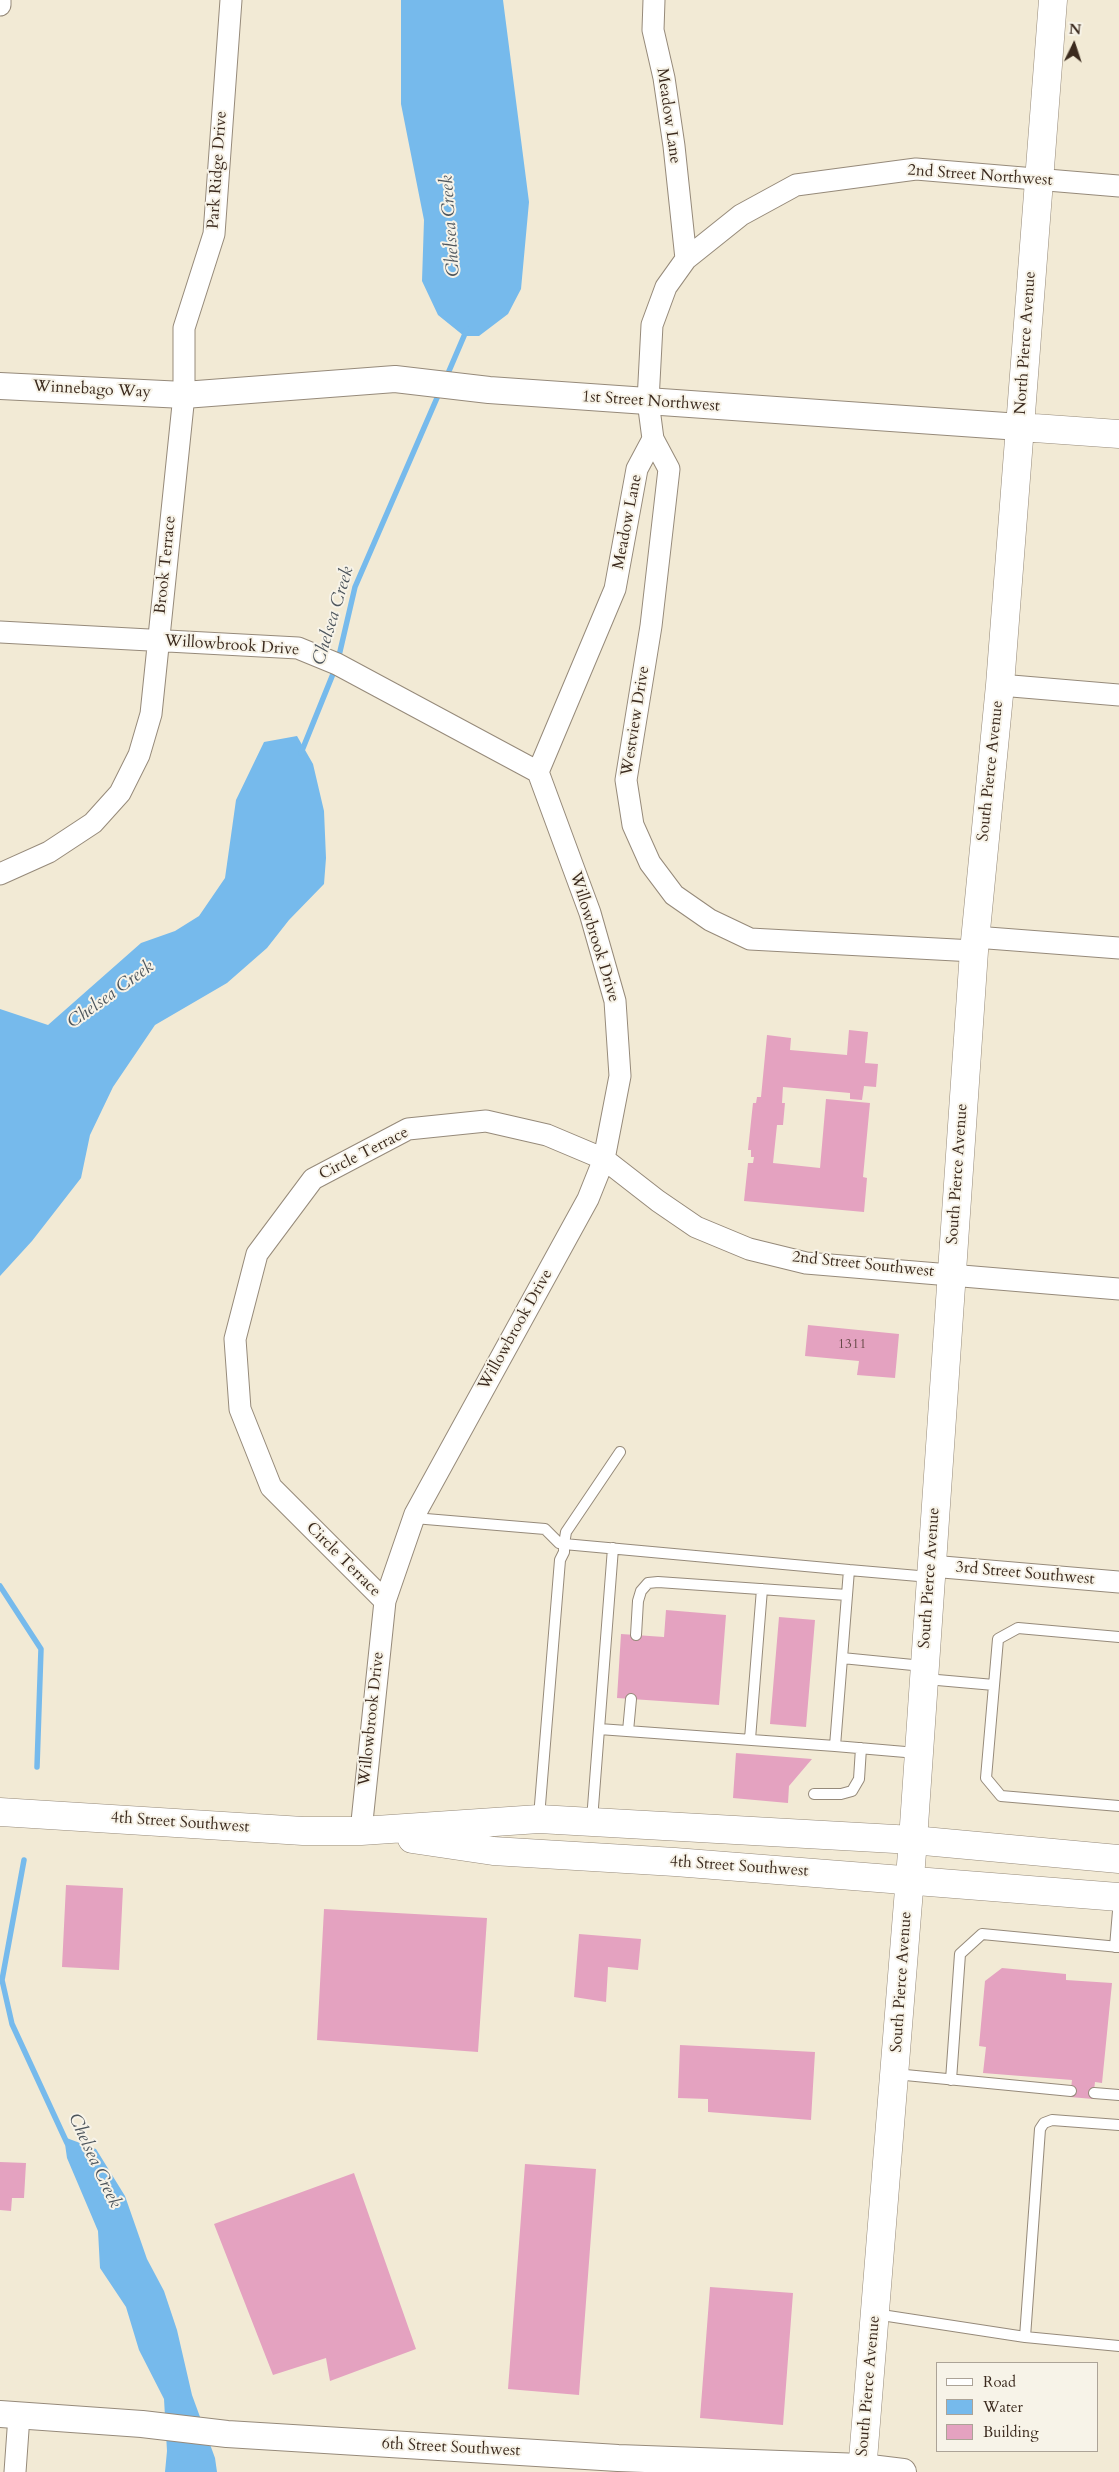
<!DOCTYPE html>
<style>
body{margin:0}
#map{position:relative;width:1119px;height:2472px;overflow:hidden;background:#f2ead5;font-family:Cardo,serif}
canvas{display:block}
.legend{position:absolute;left:936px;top:2362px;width:162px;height:90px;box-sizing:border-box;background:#f7f3e8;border:1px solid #aca397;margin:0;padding:6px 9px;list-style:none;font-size:15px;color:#3b2a1e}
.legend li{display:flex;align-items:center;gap:10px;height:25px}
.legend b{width:25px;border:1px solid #aca397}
.north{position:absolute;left:1049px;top:20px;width:50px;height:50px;-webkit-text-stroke:4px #f7f3e8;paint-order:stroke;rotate:4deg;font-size:14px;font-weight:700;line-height:20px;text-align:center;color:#3b2a1e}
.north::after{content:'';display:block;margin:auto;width:18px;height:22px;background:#3b2a1e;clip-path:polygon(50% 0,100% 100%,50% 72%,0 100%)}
</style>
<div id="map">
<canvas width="1119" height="2472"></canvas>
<ul class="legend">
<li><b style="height:6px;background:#fff"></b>Road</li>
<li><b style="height:14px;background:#76baec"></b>Water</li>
<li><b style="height:14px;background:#e4a2c0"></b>Building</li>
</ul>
<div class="north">N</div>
</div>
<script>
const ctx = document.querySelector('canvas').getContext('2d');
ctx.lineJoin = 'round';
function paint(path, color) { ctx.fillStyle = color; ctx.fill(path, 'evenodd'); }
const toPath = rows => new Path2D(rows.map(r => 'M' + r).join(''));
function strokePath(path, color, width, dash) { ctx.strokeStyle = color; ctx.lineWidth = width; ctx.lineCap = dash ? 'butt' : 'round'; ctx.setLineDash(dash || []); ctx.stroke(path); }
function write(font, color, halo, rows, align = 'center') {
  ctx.font = font + ' Cardo,serif'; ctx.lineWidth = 4; ctx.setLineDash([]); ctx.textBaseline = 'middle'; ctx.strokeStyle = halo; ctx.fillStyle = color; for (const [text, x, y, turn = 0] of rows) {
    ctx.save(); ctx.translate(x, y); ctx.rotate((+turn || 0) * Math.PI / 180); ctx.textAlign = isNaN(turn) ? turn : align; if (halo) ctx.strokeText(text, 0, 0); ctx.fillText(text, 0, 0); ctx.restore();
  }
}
paint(toPath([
 [401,0,503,0,529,202,521,289,508,314,479,336,464,336,438,315,422,281,424,220,401,104],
 [297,736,313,764,324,811,326,858,324,884,289,920,267,948,227,983,155,1025,113,1087,90,1135,81,1178,32,1241,0,1276,0,1009,48,1025,141,943,175,931,199,916,225,878,236,800,264,742],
 [64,2137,96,2149,125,2196,147,2259,164,2291,177,2330,192,2395,215,2458,217,2472,165,2472,167,2451,164,2399,139,2350,126,2307,100,2268,98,2231,67,2158]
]), '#76baec');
strokePath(toPath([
 [446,378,467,329],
 [338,660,355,587,440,391],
 [301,753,335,669],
 [0,1586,41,1649,37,1767],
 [24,1860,2,1980,12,2024,67,2143]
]), '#76baec', 5.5);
paint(toPath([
 [849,1030,868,1032,865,1063,878,1064,876,1087,864,1086,862,1100,850,1099,850,1093,783,1087,782,1103,785,1103,783,1125,777,1125,773,1163,820,1168,826,1099,870,1103,863,1177,867,1178,864,1212,744,1201,748,1163,753,1163,754,1157,751,1157,751,1150,748,1150,753,1103,756,1103,757,1097,761,1097,767,1035,791,1038,790,1050,847,1055],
 [808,1325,899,1334,895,1378,857,1375,859,1361,805,1356],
 [666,1610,726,1615,719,1705,617,1698,621,1634,664,1637],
 [779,1617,815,1620,806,1727,770,1724],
 [736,1753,812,1759,789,1786,788,1803,733,1798],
 [66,1885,123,1888,119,1970,62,1967],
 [324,1909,487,1918,478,2052,317,2040],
 [579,1934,641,1939,638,1970,608,1967,606,2002,574,1997],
 [1002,1968,1066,1974,1066,1980,1112,1983,1102,2083,1095,2082,1093,2099,1070,2097,1072,2080,983,2073,986,2047,979,2046,985,1981],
 [680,2045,815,2052,811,2120,708,2112,708,2099,678,2098],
 [0,2162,26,2163,24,2198,12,2198,11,2211,0,2210],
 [525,2164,596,2169,579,2395,508,2389],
 [354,2173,416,2349,330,2381,326,2358,273,2375,214,2224],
 [710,2287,793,2293,783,2425,700,2418]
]), '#e4a2c0');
const service = toPath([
 [620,1452,566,1532,564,1544,849,1570],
 [414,1518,545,1529,559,1543,564,1544,564,1552,560,1560,539,1817],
 [636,1635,638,1601,641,1591,648,1583,658,1582,847,1595],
 [1119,1637,1018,1628,998,1639,986,1778,1001,1796,1119,1806],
 [842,1658,835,1746,917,1753],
 [923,1666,842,1658,849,1570,930,1577],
 [926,1679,994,1685],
 [599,1729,613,1548],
 [628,1731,631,1699],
 [750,1739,762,1589],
 [814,1794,841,1794,852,1791,859,1779,861,1748],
 [592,1820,599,1729,835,1746],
 [1115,1947,1119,1899],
 [895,2074,1071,2091],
 [951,2080,960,1954,982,1934,1119,1947],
 [1094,2093,1119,2095],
 [875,2314,1025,2337,1119,2346],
 [1025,2337,1040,2129,1044,2123,1052,2120,1119,2125]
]);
const minor = toPath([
 [0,5,0,0],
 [686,259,741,215,796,185,916,169,1119,186],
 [653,439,669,469,651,626,626,780,633,825,650,863,674,895,710,920,750,939,974,951],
 [0,632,298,648,337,664,538,772,590,913,615,1001,620,1076,604,1159,588,1199,415,1514,385,1601,361,1831],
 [1000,685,1119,695],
 [538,772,615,589,637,469,653,439,648,401,652,325,666,287,686,259,674,146,664,78,653,30,654,0],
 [0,874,49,852,93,823,120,793,139,755,151,714,184,395,184,328,214,234,231,0],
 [975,937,1119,948],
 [931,1566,1119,1582],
 [385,1601,271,1487,240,1409,235,1339,257,1254,313,1179,408,1129,486,1121,547,1135,604,1159,658,1201,696,1227,749,1249,806,1263,1119,1289],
 [15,2472,19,2416]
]);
const tertiary = toPath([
 [0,386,184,395,395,379,489,390,1020,427],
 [0,2414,142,2424,227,2434,618,2458,862,2467,903,2472]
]);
const secondary = toPath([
 [1020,427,1119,434],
 [862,2472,913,1840,974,951,1000,685,1053,0]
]);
const primary = toPath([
 [0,1812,303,1831,361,1831,539,1819,913,1840,1119,1859],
 [412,1839,493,1851,675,1862,1119,1897]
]);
strokePath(service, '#968a7a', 12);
strokePath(minor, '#968a7a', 23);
strokePath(tertiary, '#968a7a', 28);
strokePath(secondary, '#968a7a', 29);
strokePath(primary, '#968a7a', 29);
strokePath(service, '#fff', 10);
strokePath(minor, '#fff', 21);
strokePath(tertiary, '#fff', 26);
strokePath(secondary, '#fff', 28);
strokePath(primary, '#fff', 28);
write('14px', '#654846', null, [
 ["1311",852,1345]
]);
write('16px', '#3b2a1e', '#f7f3e8', [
 ["Meadow Lane",668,116,82],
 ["Park Ridge Drive",218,170,-86],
 ["2nd Street Northwest",980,176,4],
 ["North Pierce Avenue",1026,343,-86],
 ["Winnebago Way",92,390,3],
 ["1st Street Northwest",651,402,4],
 ["Meadow Lane",628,522,-79],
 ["Brook Terrace",166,565,-84],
 ["Willowbrook Drive",232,646,4],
 ["Westview Drive",636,721,-81],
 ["South Pierce Avenue",991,771,-84],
 ["Willowbrook Drive",594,937,73],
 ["Circle Terrace",364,1154,-27],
 ["South Pierce Avenue",958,1174,-86],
 ["2nd Street Southwest",863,1265,6],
 ["Willowbrook Drive",516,1330,-61],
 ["Circle Terrace",343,1560,45],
 ["3rd Street Southwest",1025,1574,5],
 ["South Pierce Avenue",930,1578,-86],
 ["Willowbrook Drive",372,1719,-84],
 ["4th Street Southwest",180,1823,4],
 ["4th Street Southwest",739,1867,4],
 ["South Pierce Avenue",902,1982,-86],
 ["South Pierce Avenue",869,2386,-85],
 ["6th Street Southwest",451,2448,3]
]);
write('italic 18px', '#4d555c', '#f7f3e8', [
 ["Chelsea Creek",451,226,-94],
 ["Chelsea Creek",334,616,-73],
 ["Chelsea Creek",111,995,-36],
 ["Chelsea Creek",94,2161,65]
]);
</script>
